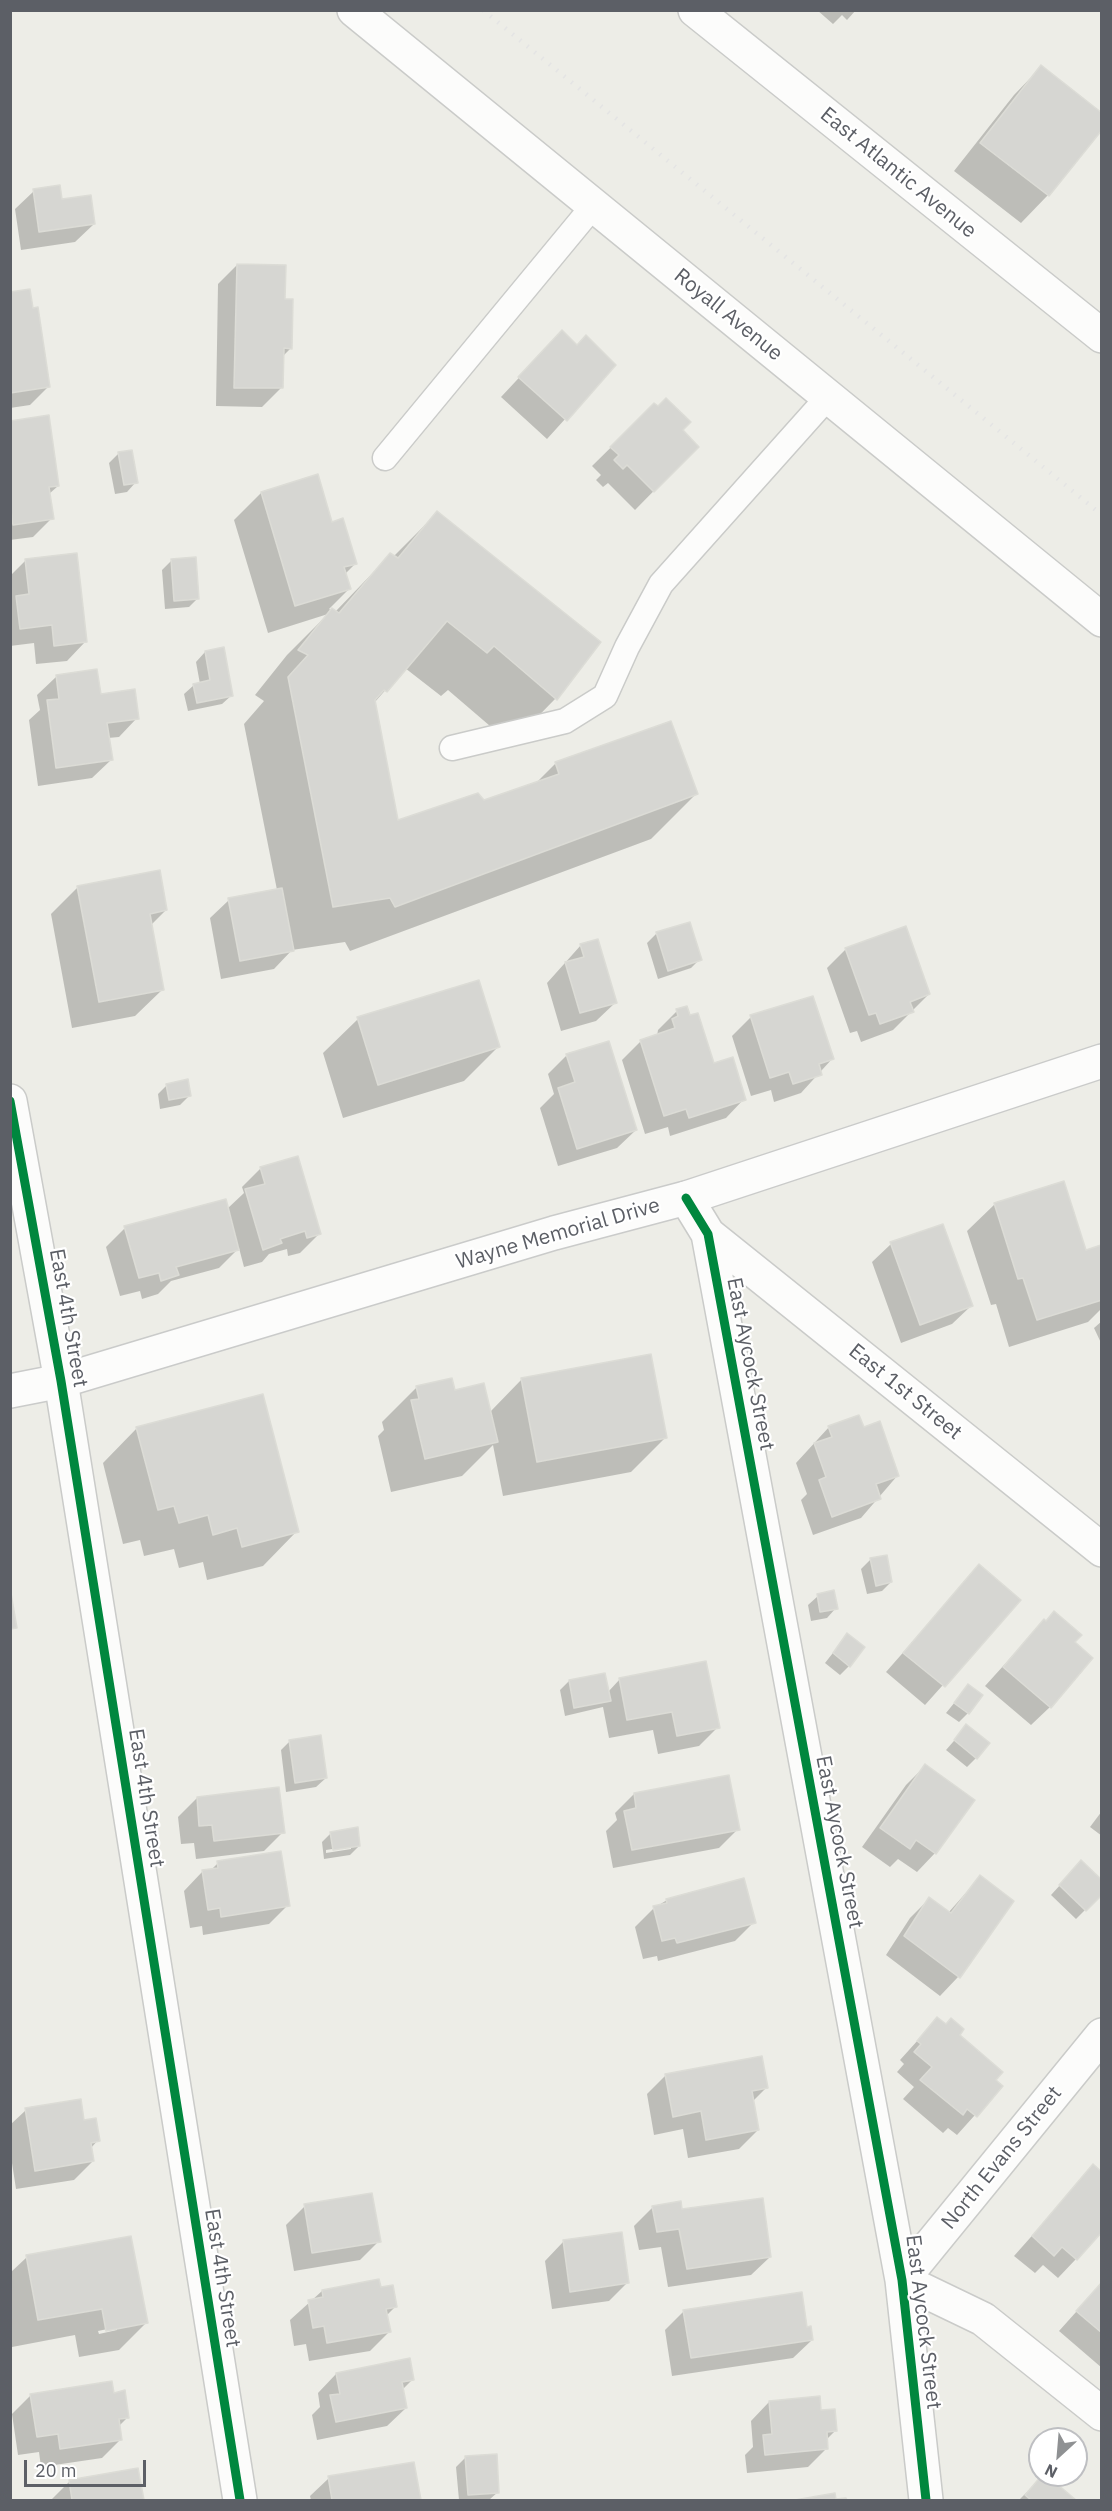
<!DOCTYPE html>
<style>
body{margin:0}
#map{position:relative;width:1112px;height:2511px;overflow:hidden;background:#edede7;font-family:"IBM Plex Sans",sans-serif}
canvas{display:block}
.frame{position:absolute;inset:0;border:12px solid #5c5f66;pointer-events:none}
.north{position:absolute;left:1028px;top:2427px;width:60px;height:60px;box-sizing:border-box;background:#fff;border:2px solid #bebfc2;border-radius:50%;rotate:206deg;font-size:16px;font-weight:700;line-height:24px;text-align:center;color:#5c5f66}
.north::after{content:'';display:block;margin:auto;width:21px;height:27px;background:#8f9193;clip-path:polygon(50% 0,100% 100%,50% 72%,0 100%)}
.scale{position:absolute;left:24px;top:2460px;width:122px;height:27px;box-sizing:border-box;border:3px solid #5c5f66;border-top:0;padding-left:8px;font-size:18px;line-height:21px;white-space:nowrap;color:#5c5f66;-webkit-text-stroke:4px #fff;paint-order:stroke}
</style>
<div id="map">
<canvas width="1112" height="2511"></canvas>
<div class="frame"></div>
<div class="north">N</div>
<div class="scale">20 m</div>
</div>
<script>
const ctx = document.querySelector('canvas').getContext('2d');
ctx.lineJoin = 'round';
function paint(path, color) { ctx.fillStyle = color; ctx.fill(path, 'evenodd'); }
const toPath = rows => new Path2D(rows.map(r => 'M' + r).join(''));
function strokePath(path, color, width, dash) { ctx.strokeStyle = color; ctx.lineWidth = width; ctx.lineCap = dash ? 'butt' : 'round'; ctx.setLineDash(dash || []); ctx.stroke(path); }
function write(font, color, halo, rows, align = 'center') {
  ctx.font = font + ' "IBM Plex Sans",sans-serif'; ctx.lineWidth = 4.5; ctx.setLineDash([]); ctx.textBaseline = 'middle'; ctx.strokeStyle = halo; ctx.fillStyle = color; for (const [text, x, y, turn = 0] of rows) {
    ctx.save(); ctx.translate(x, y); ctx.rotate((+turn || 0) * Math.PI / 180); ctx.textAlign = isNaN(turn) ? turn : align; if (halo) ctx.strokeText(text, 0, 0); ctx.fillText(text, 0, 0); ctx.restore();
  }
}
paint(toPath([
 [817,10,856,10,847,20,842,15,833,24],
 [1041,67,1102,128,1048,195,1021,223,954,171,1014,95],
 [34,191,61,201,94,224,75,242,21,250,15,209],
 [237,265,291,348,282,357,281,388,262,407,216,406,218,284],
 [10,293,49,386,30,405,10,408],
 [577,346,614,365,547,439,501,397,544,351],
 [654,405,697,447,635,510,608,483,603,487,596,480,601,475,592,466],
 [10,422,58,486,49,494,52,518,33,537,10,540],
 [118,454,136,482,127,492,115,494,109,463],
 [261,493,331,523,356,563,345,574,349,589,329,609,335,612,390,555,393,557,437,513,599,643,555,699,511,744,448,690,441,696,405,668,374,703,397,822,483,802,534,785,556,763,696,794,651,839,350,951,345,942,292,950,274,969,221,979,210,918,229,900,277,890,244,724,264,701,255,695,287,655,328,614,268,633,234,520],
 [25,561,85,642,67,661,36,664,34,643,10,646,10,576],
 [171,561,198,598,189,607,165,609,162,570],
 [205,652,232,695,222,704,188,711,184,694,194,685,200,684,196,662],
 [56,677,100,695,137,718,119,737,108,738,111,760,92,778,38,786,29,720,40,710,37,695],
 [78,887,166,910,151,925,163,989,135,1016,72,1028,51,914],
 [689,923,700,959,691,968,658,979,647,943,656,934],
 [581,945,615,1003,596,1021,561,1031,547,983],
 [846,949,929,994,893,1030,861,1042,857,1031,850,1033,827,968],
 [677,1011,713,1065,744,1099,726,1118,670,1136,668,1127,645,1134,622,1060,641,1041,657,1036,658,1030],
 [751,1017,832,1059,801,1093,774,1102,771,1090,751,1096,732,1036],
 [358,1019,498,1047,464,1081,343,1118,323,1053],
 [567,1055,636,1130,617,1148,558,1166,540,1108,554,1094,548,1074],
 [167,1085,190,1095,180,1105,160,1109,158,1094],
 [261,1168,319,1234,300,1253,288,1256,287,1249,269,1254,262,1262,244,1267,239,1248,219,1268,171,1281,158,1294,142,1299,140,1291,120,1296,106,1247,125,1228,227,1209,244,1193,242,1187],
 [995,1204,1085,1252,1100,1247,1102,1308,1088,1322,1009,1347,996,1304,991,1305,967,1231],
 [891,1244,971,1306,952,1324,901,1343,872,1262],
 [1102,1321,1102,1345,1094,1328],
 [522,1379,665,1438,631,1472,503,1496,493,1445,462,1476,391,1492,378,1436,384,1430,382,1422,417,1387,454,1392,490,1412],
 [829,1427,863,1429,898,1475,861,1518,813,1535,801,1500,807,1494,796,1463],
 [137,1428,297,1531,263,1566,207,1580,203,1562,179,1568,174,1549,144,1556,140,1540,123,1544,103,1463],
 [886,1556,891,1582,882,1591,867,1594,861,1569,870,1560],
 [979,1566,1019,1600,925,1705,886,1672],
 [818,1596,836,1608,827,1618,811,1621,808,1605],
 [1044,1621,1073,1642,1050,1707,1031,1725,985,1686],
 [847,1635,849,1666,840,1675,825,1663],
 [620,1679,718,1727,699,1746,658,1754,653,1730,609,1738,603,1707,565,1716,560,1690,569,1681,608,1692],
 [968,1686,968,1713,959,1722,946,1713],
 [967,1726,976,1758,967,1767,946,1750],
 [290,1741,326,1778,316,1787,286,1792,281,1750],
 [925,1766,935,1853,917,1872,898,1859,890,1867,862,1847,906,1785],
 [634,1794,738,1829,719,1848,613,1868,606,1831,617,1820,615,1813],
 [197,1798,283,1832,264,1851,196,1859,194,1843,181,1844,178,1817],
 [1102,1811,1102,1836,1090,1827],
 [331,1833,359,1846,350,1855,324,1859,322,1842],
 [351,1846,351,1849,326,1853,326,1850],
 [218,1863,288,1905,269,1924,203,1935,202,1926,190,1928,184,1891,202,1872,210,1871],
 [1072,1872,1102,1893,1076,1919,1051,1895],
 [980,1877,1012,1902,958,1977,940,1996,886,1955,910,1918,929,1899,948,1913],
 [667,1900,754,1922,735,1941,658,1961,657,1956,643,1959,635,1927,654,1908],
 [937,2019,957,2035,1001,2086,957,2135,948,2128,943,2133,903,2099,914,2087,897,2072,904,2064,900,2060],
 [666,2075,766,2088,752,2102,758,2130,739,2149,688,2158,683,2129,654,2135,647,2094],
 [26,2110,83,2122,98,2140,91,2148,93,2161,74,2180,16,2189,10,2150,10,2125],
 [1093,2167,1076,2259,1058,2278,1043,2265,1035,2273,1014,2256],
 [305,2206,379,2241,360,2260,294,2271,286,2225],
 [653,2207,681,2210,770,2257,751,2275,668,2287,661,2247,639,2250,634,2226],
 [563,2242,628,2282,609,2301,552,2309,545,2261],
 [27,2257,146,2323,119,2350,79,2357,75,2335,12,2347,10,2273],
 [117,2327,117,2330,99,2334,98,2331],
 [1102,2283,1102,2368,1059,2331],
 [379,2289,395,2307,386,2316,389,2332,370,2351,309,2361,306,2344,294,2346,290,2320,322,2291],
 [684,2311,806,2328,812,2340,793,2358,672,2376,665,2330],
 [336,2374,413,2379,402,2390,406,2408,387,2426,317,2440,312,2415,320,2407,318,2393],
 [112,2394,127,2418,119,2426,121,2439,102,2458,41,2467,39,2452,18,2455,12,2414,31,2395],
 [769,2402,820,2412,836,2430,826,2440,827,2448,808,2467,747,2473,745,2455,753,2447,751,2421],
 [466,2457,498,2492,489,2500,459,2500,456,2467],
 [413,2463,419,2500,311,2500,310,2496,329,2478],
 [137,2469,142,2500,51,2500,70,2481],
 [1042,2477,1048,2482,1050,2480,1074,2500,1019,2500]
]), '#0003');
const building = toPath([
 [1041,65,1102,113,1102,130,1049,196,980,143,1041,65],
 [60,185,62,199,91,195,95,224,39,232,33,189,60,185],
 [237,264,286,265,285,299,293,299,292,349,284,348,283,388,234,388,237,264],
 [30,289,33,308,38,307,50,387,10,393,10,292,30,289],
 [562,330,577,345,586,335,616,365,567,421,518,377,562,330],
 [666,398,691,422,683,430,699,447,654,492,627,465,623,469,614,460,619,455,610,447,654,403,658,406,666,398],
 [49,415,59,486,49,487,54,519,13,525,10,504,10,421,49,415],
 [132,450,138,483,124,485,118,452,132,450],
 [318,474,332,522,343,518,357,564,344,567,351,589,295,606,261,492,318,474],
 [437,511,601,642,557,700,494,646,487,653,447,621,387,692,384,690,375,700,398,820,478,793,484,800,559,774,555,762,671,721,698,794,395,907,390,898,333,907,288,677,308,655,298,650,332,608,339,613,390,553,398,558,437,511],
 [77,553,87,642,54,646,52,625,20,629,16,596,29,594,25,559,77,553],
 [196,557,199,599,174,601,171,559,196,557],
 [224,647,233,696,197,703,193,684,210,680,205,651,224,647],
 [97,669,101,694,135,689,139,719,107,723,113,760,56,768,47,700,59,699,56,675,97,669],
 [160,870,167,910,150,914,164,990,99,1002,77,886,160,870],
 [282,888,294,951,240,961,228,898,282,888],
 [690,922,702,960,668,971,656,932,690,922],
 [906,926,930,994,910,1002,914,1012,880,1024,876,1013,869,1015,845,948,906,926],
 [598,939,617,1003,580,1013,565,962,584,957,580,944,598,939],
 [479,980,500,1047,378,1085,357,1017,479,980],
 [813,996,834,1059,819,1064,822,1075,793,1084,789,1072,770,1078,750,1015,813,996],
 [687,1006,690,1015,698,1013,714,1063,733,1057,746,1100,689,1118,686,1109,664,1116,640,1040,675,1028,672,1019,678,1016,676,1009,687,1006],
 [609,1041,637,1130,577,1149,558,1088,575,1082,566,1054,609,1041],
 [188,1079,191,1096,169,1100,166,1084,188,1079],
 [298,1156,321,1234,307,1238,305,1231,280,1239,282,1243,263,1250,245,1189,265,1184,260,1167,298,1156],
 [1064,1181,1086,1250,1101,1245,1102,1300,1037,1320,1023,1278,1018,1279,994,1203,1064,1181],
 [226,1199,239,1250,176,1267,179,1275,161,1281,159,1273,139,1278,124,1226,226,1199],
 [943,1224,973,1306,920,1325,890,1242,943,1224],
 [651,1354,667,1438,537,1462,521,1378,651,1354],
 [452,1378,455,1390,484,1383,498,1442,425,1459,411,1400,419,1399,416,1386,452,1378],
 [263,1394,299,1532,242,1547,237,1528,213,1535,208,1515,179,1523,174,1506,158,1510,136,1427,263,1394],
 [859,1415,864,1427,880,1421,899,1476,876,1484,881,1499,832,1517,819,1480,826,1477,814,1443,832,1437,828,1426,859,1415],
 [887,1555,892,1582,876,1586,870,1558,887,1555],
 [979,1564,1021,1600,945,1687,903,1653,979,1564],
 [10,1588,17,1628,10,1629,10,1588],
 [834,1590,838,1609,820,1612,817,1594,834,1590],
 [1054,1611,1082,1635,1075,1642,1093,1658,1051,1708,1003,1667,1044,1619,1046,1621,1054,1611],
 [847,1633,865,1647,850,1667,833,1653,847,1633],
 [706,1661,720,1728,677,1736,672,1712,627,1720,619,1678,706,1661],
 [605,1673,611,1701,574,1708,569,1680,605,1673],
 [968,1684,983,1695,969,1714,954,1703,968,1684],
 [966,1724,990,1743,977,1759,954,1740,966,1724],
 [321,1735,327,1778,295,1783,289,1740,321,1735],
 [925,1764,975,1800,936,1854,916,1840,910,1849,880,1828,925,1764],
 [729,1775,740,1830,632,1850,624,1811,636,1808,634,1793,729,1775],
 [279,1787,285,1833,214,1841,212,1825,199,1826,197,1797,279,1787],
 [358,1827,360,1846,333,1850,330,1832,358,1827],
 [281,1851,290,1906,221,1917,220,1908,208,1910,202,1870,218,1868,217,1861,281,1851],
 [1081,1860,1102,1880,1102,1895,1086,1911,1059,1885,1081,1860],
 [980,1875,1014,1901,960,1978,904,1936,929,1897,951,1913,980,1875],
 [744,1878,756,1923,677,1943,675,1938,662,1941,653,1906,667,1903,666,1899,744,1878],
 [937,2017,946,2024,951,2018,964,2029,960,2035,1003,2072,996,2080,1003,2086,977,2117,967,2109,963,2115,920,2080,932,2067,914,2052,921,2044,917,2041,937,2017],
 [762,2056,768,2088,752,2091,759,2130,706,2140,701,2111,673,2117,665,2074,762,2056],
 [81,2099,84,2120,96,2118,100,2141,91,2143,94,2161,35,2171,25,2108,81,2099],
 [1093,2164,1102,2172,1102,2232,1077,2260,1062,2247,1054,2256,1032,2236,1093,2164],
 [372,2193,381,2242,312,2253,304,2204,372,2193],
 [763,2198,771,2257,687,2269,679,2229,657,2232,652,2206,681,2201,682,2209,763,2198],
 [622,2232,629,2283,570,2292,563,2240,622,2232],
 [131,2236,148,2323,106,2331,102,2309,38,2320,26,2255,131,2236],
 [379,2279,381,2287,393,2285,397,2307,386,2309,391,2332,327,2343,324,2326,313,2328,308,2300,323,2297,322,2290,379,2279],
 [1102,2282,1102,2333,1076,2311,1102,2282],
 [802,2292,807,2327,811,2326,813,2340,691,2358,683,2310,802,2292],
 [410,2358,414,2380,402,2382,407,2408,336,2422,330,2395,340,2394,336,2373,410,2358],
 [112,2381,114,2393,125,2390,129,2418,119,2419,122,2440,60,2449,58,2434,37,2437,30,2394,112,2381],
 [820,2396,821,2410,835,2409,837,2431,827,2432,828,2449,765,2455,763,2435,772,2434,769,2401,820,2396],
 [497,2454,499,2493,468,2495,465,2456,497,2454],
 [414,2462,421,2500,332,2500,328,2476,414,2462],
 [138,2468,144,2500,72,2500,69,2480,138,2468],
 [1042,2475,1048,2480,1050,2478,1076,2500,1031,2500,1025,2495,1042,2475],
 [835,2493,836,2499,846,2498,847,2500,795,2500,835,2493]
]);
paint(building, '#d6d6d2');
strokePath(building, '#dcdcd6', 1.5);
const service = toPath([
 [385,458,594,205],
 [452,748,565,721,605,696,627,647,661,584,828,397]
]);
const minor = toPath([
 [695,10,1102,336],
 [10,1101,61,1381,240,2500],
 [686,1198,708,1234,902,2280,926,2500],
 [708,1234,1102,1550],
 [1102,2035,902,2280,983,2319,1102,2414]
]);
const tertiary = toPath([
 [354,10,1102,620]
]);
const secondary = toPath([
 [10,1391,61,1381,554,1233,686,1198,1102,1061]
]);
strokePath(service, '#cacbc9', 27);
strokePath(minor, '#cacbc9', 36);
strokePath(tertiary, '#cacbc9', 36);
strokePath(secondary, '#cacbca', 36);
strokePath(service, '#fcfcfb', 24);
strokePath(minor, '#fcfcfb', 33);
strokePath(tertiary, '#fcfcfb', 33);
strokePath(secondary, '#fcfcfb', 33);
strokePath(toPath([
 [483,10,1102,515]
]), '#e4e4e4', 4.5, [1.5, 8]);
strokePath(toPath([
 [10,1101,61,1381,240,2500],
 [686,1198,708,1234,902,2280,926,2500]
]), '#00873e', 9);
write('21px', '#5c5f66', '#fff', [
 ["East Atlantic Avenue",898,173,39],
 ["Royall Avenue",728,315,39],
 ["Wayne Memorial Drive",558,1234,-16],
 ["East 4th Street",68,1318,80],
 ["East Aycock Street",750,1364,79],
 ["East 1st Street",905,1392,39],
 ["East 4th Street",146,1798,81],
 ["East Aycock Street",839,1842,79],
 ["North Evans Street",1002,2158,-51],
 ["East 4th Street",222,2278,81],
 ["East Aycock Street",923,2322,83]
]);
</script>
